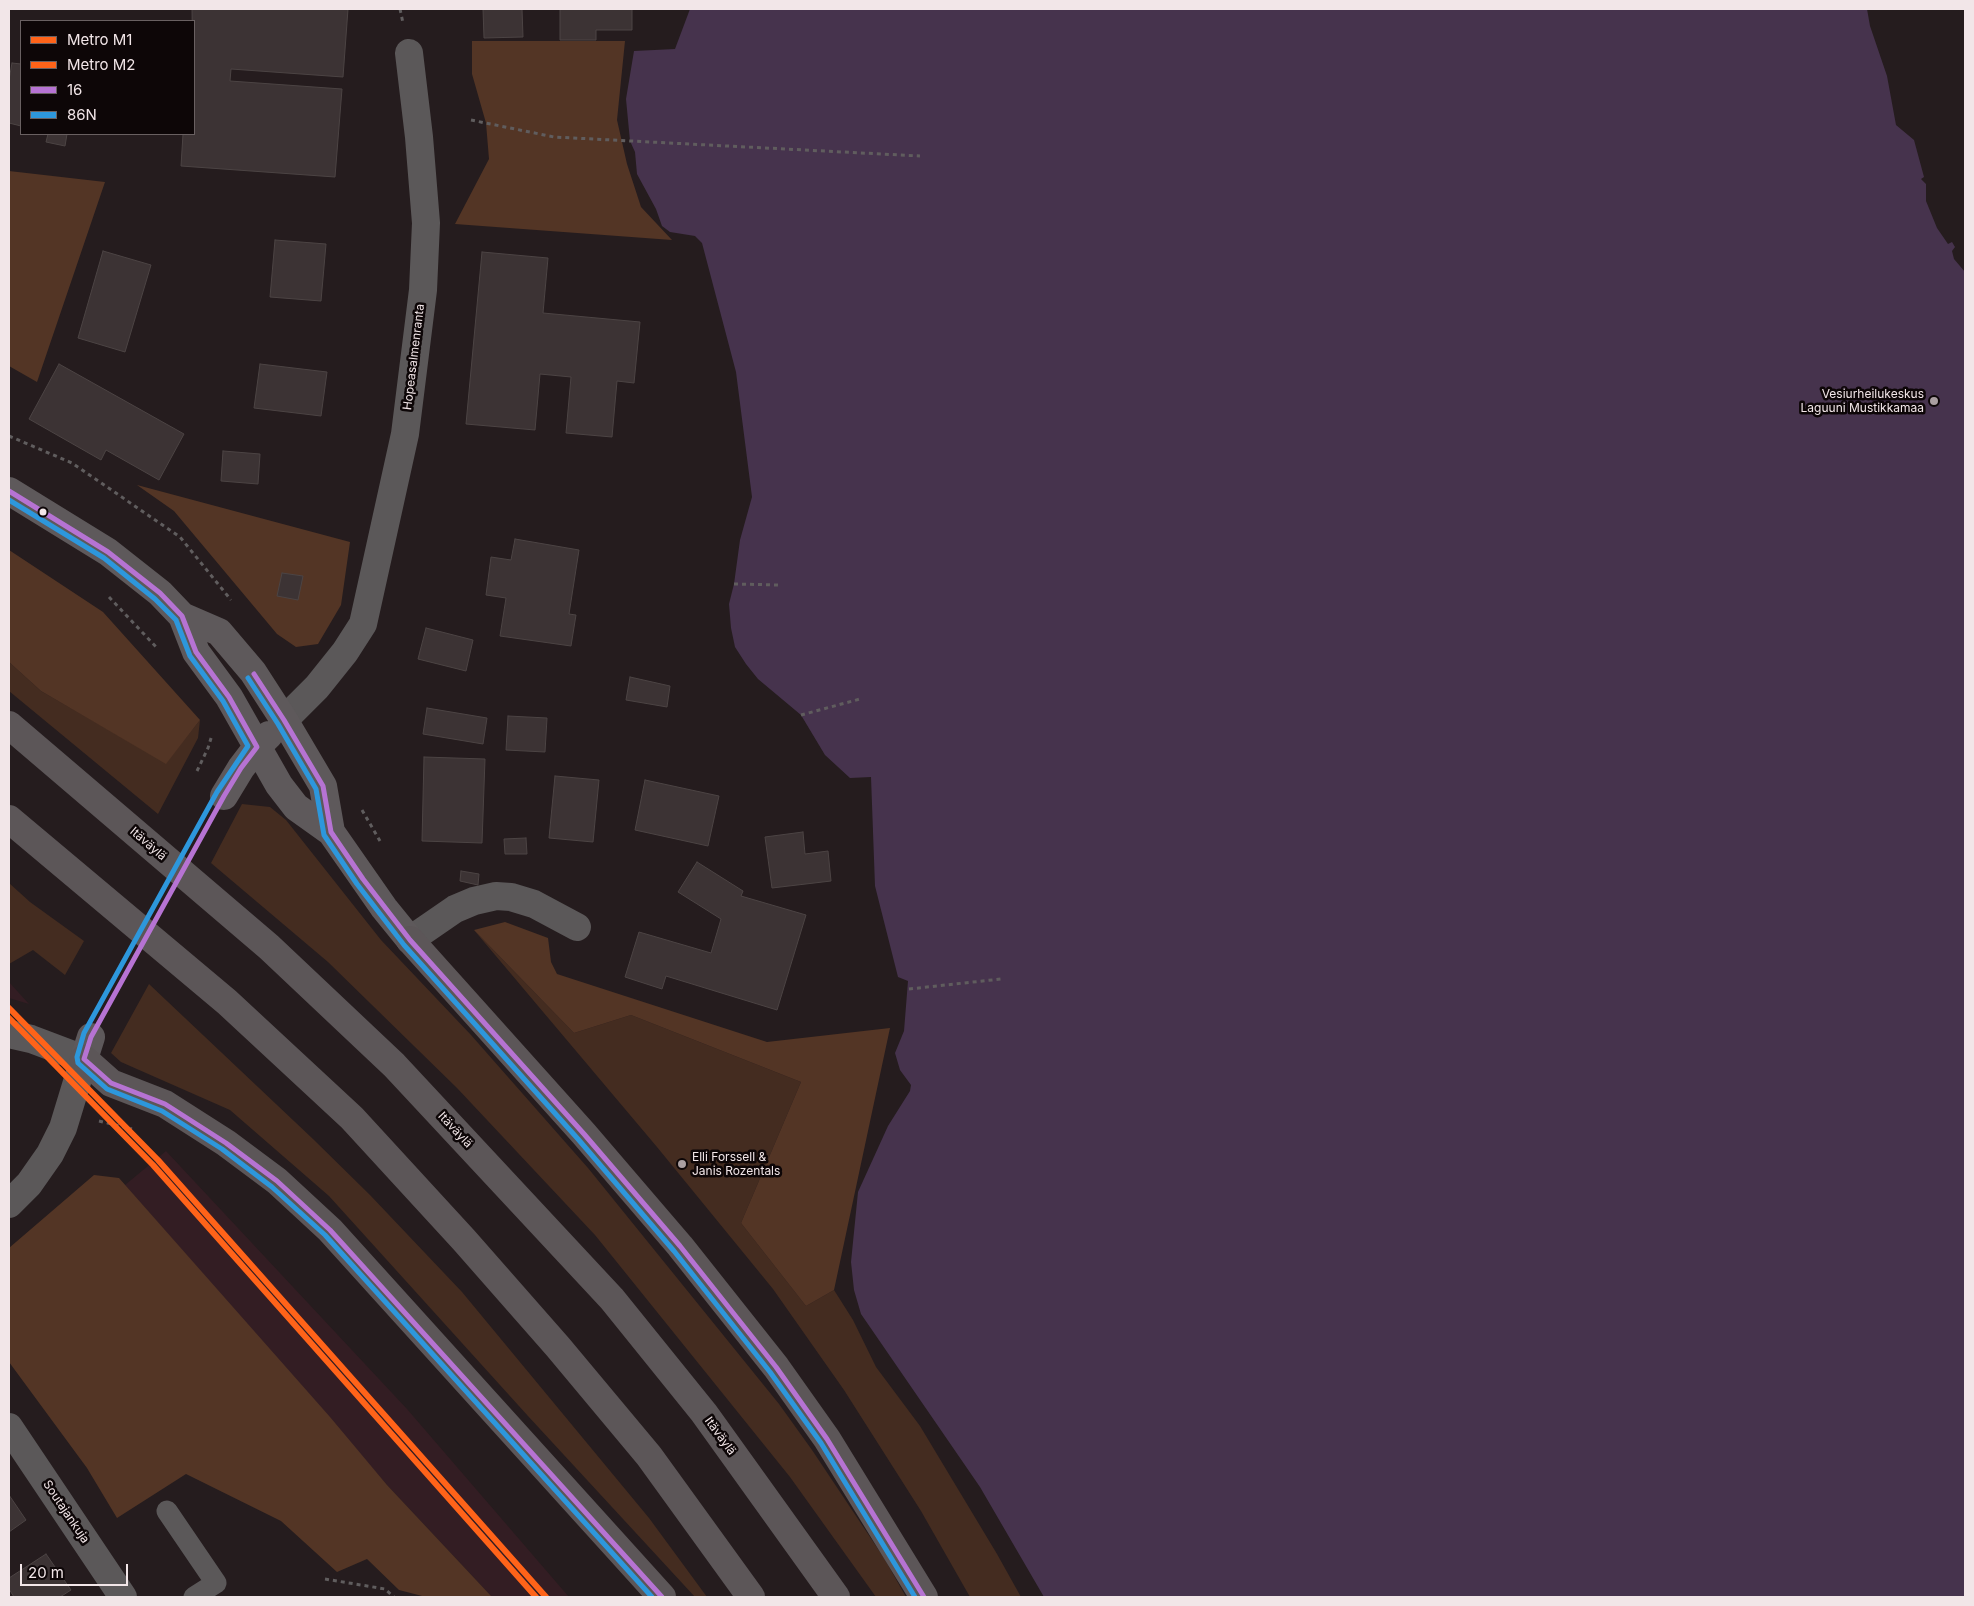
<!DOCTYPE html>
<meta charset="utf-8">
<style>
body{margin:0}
#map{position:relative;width:1974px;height:1606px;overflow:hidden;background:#251c1e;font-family:Inter,sans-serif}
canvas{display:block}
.frame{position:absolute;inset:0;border:10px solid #f2e6e8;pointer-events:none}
.legend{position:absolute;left:20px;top:20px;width:175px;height:115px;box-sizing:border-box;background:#0d0607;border:1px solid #696061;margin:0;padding:6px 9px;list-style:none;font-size:15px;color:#f2e6e8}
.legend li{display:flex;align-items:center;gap:10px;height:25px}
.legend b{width:25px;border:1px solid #696061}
.scale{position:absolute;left:20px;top:1564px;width:108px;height:22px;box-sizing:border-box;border:2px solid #f2e6e8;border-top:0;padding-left:6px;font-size:15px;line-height:18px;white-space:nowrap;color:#f2e6e8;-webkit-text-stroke:4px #0d0607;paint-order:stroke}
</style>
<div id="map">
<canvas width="1974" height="1606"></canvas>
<div class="frame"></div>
<ul class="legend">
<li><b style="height:6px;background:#ff6319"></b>Metro M1</li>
<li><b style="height:6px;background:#ff6319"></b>Metro M2</li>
<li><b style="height:6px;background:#b673d3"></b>16</li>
<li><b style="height:6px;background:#2d97dc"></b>86N</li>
</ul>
<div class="scale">20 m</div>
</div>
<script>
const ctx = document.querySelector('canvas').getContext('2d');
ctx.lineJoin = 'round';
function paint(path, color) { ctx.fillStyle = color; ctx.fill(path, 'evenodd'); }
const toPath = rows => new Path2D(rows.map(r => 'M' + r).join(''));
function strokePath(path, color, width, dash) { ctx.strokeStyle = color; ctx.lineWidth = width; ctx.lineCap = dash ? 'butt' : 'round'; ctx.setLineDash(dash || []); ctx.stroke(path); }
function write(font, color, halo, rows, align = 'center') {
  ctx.font = font + ' Inter,sans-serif'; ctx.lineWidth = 5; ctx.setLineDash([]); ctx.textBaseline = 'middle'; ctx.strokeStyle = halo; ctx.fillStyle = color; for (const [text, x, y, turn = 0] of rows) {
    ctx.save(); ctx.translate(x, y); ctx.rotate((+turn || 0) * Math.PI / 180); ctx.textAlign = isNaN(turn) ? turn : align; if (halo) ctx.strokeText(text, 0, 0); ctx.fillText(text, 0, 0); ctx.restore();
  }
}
paint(toPath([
 [9,982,29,1004,9,998],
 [166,1151,407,1409,569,1597,492,1597,387,1485,125,1185]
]), '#331d23');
paint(toPath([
 [9,662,41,691,166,763,200,720,198,738,158,814,9,691],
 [242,804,270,807,286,820,381,940,471,1035,588,1168,779,1404,812,1450,884,1558,906,1597,876,1597,790,1477,595,1235,457,1088,328,962,211,863],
 [9,883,30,902,84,941,65,975,33,950,9,964],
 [474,930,574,1033,631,1015,801,1082,741,1223,806,1306,834,1290,853,1320,876,1367,920,1426,997,1554,1021,1597,970,1597,921,1511,844,1390,773,1289,657,1147],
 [149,984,313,1139,370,1195,462,1292,649,1518,707,1597,695,1597,528,1416,329,1196,230,1110,121,1062,111,1053]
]), '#442c20');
paint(toPath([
 [472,41,625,41,617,120,627,164,641,207,672,240,455,224,489,159,486,123,472,74],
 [9,171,105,182,37,382,9,366],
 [137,485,350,542,341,605,318,644,296,647,277,634,174,511],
 [9,550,103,612,200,720,166,764,41,691,9,662],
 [505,922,548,938,551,962,557,974,767,1042,890,1028,834,1290,806,1306,741,1223,801,1082,631,1015,574,1033,474,930],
 [94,1175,119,1178,330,1417,387,1485,492,1597,426,1597,399,1590,367,1559,337,1572,281,1521,186,1474,117,1518,87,1468,9,1362,9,1248]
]), '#533525');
paint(toPath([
 [690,9,1867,9,1870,26,1887,76,1896,125,1914,140,1924,177,1921,179,1926,184,1926,201,1937,228,1948,244,1952,242,1955,247,1952,251,1954,259,1965,272,1965,1597,1044,1597,980,1487,861,1314,854,1290,851,1262,858,1192,888,1126,910,1091,911,1085,900,1070,895,1053,904,1031,908,981,898,977,875,886,871,777,850,778,825,755,801,715,758,679,746,664,735,647,731,628,729,604,734,584,740,540,752,497,736,372,702,243,695,236,670,232,662,226,656,209,637,174,635,152,630,141,626,99,634,51,675,49]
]), '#46334d');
const building = toPath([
 [192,9,348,9,343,77,231,69,230,81,342,89,335,177,181,166,183,134,194,134,192,9],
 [483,9,522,9,523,37,484,38,483,9],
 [560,9,632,9,632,30,596,30,596,40,560,40,560,9],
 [12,63,21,64,21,126,9,123,9,80,12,63],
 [48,134,67,134,65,146,46,142,48,134],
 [275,240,326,244,321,301,270,297,275,240],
 [103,251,151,265,125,352,78,338,103,251],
 [482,252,548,258,543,313,640,322,634,383,617,381,612,437,566,433,571,377,540,374,535,430,466,424,482,252],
 [59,364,184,434,159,480,106,450,101,460,29,419,59,364],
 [260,364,327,372,321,416,254,408,260,364],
 [223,451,260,454,258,484,221,481,223,451],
 [515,539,579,550,569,614,576,615,571,646,500,636,506,598,486,595,491,557,511,560,515,539],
 [282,573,303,576,298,600,277,596,282,573],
 [426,628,473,640,466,671,418,659,426,628],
 [630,677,670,686,667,707,626,700,630,677],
 [427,708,487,718,483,744,423,734,427,708],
 [508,716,547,718,545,752,506,750,508,716],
 [424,757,485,759,482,843,422,841,424,757],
 [555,776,599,780,593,842,549,838,555,776],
 [645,780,719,796,708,846,635,830,645,780],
 [803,832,805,854,828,851,831,881,772,888,765,837,803,832],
 [526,838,527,854,505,854,504,839,526,838],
 [697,862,743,891,741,896,806,915,777,1010,666,976,662,989,625,977,639,932,711,953,721,919,678,892,697,862],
 [461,871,479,874,478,885,460,881,461,871],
 [9,1495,26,1520,9,1532,9,1495],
 [46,1554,71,1590,60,1597,14,1597,9,1589,9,1578,46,1554]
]);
paint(building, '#3c3334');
strokePath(building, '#4c4444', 1);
strokePath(toPath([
 [400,9,403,23],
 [471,120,554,137,920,156],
 [9,436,72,463,180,537,231,600],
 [734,584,779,585],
 [109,597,158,649],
 [801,715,860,699],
 [197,771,208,748,212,735],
 [362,810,380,841],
 [909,989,1001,979],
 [99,1121,132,1129],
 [325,1579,385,1589,394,1597]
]), '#605d5e', 3, [4, 4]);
strokePath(toPath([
 [167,1511,216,1583,194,1597]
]), '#5b5859', 21);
strokePath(toPath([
 [284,720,317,687,345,652,363,624,405,434,423,290,426,223,419,137,409,53],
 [410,940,455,909,474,901,496,896,511,897,534,904,577,927],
 [9,1204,29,1184,50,1154,63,1128,84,1059],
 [9,1427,123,1597]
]), '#5b5859', 28);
strokePath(toPath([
 [9,1034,31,1039,84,1059]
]), '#5b5859', 28);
strokePath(toPath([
 [9,491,108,552,160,593,182,616,219,632,253,672,284,720,323,786,331,832],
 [182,616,196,652,229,697,279,785,296,807,331,832,384,908,410,940],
 [224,796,241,768,257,747,269,735],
 [84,1059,91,1037]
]), '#5e595b', 28);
strokePath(toPath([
 [9,725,269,947,394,1065,612,1299,704,1413,836,1597],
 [9,819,227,1002,352,1118,464,1240,558,1347,649,1456,751,1597],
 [410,940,584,1134,680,1246,776,1367,827,1439,924,1597],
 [84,1059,111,1083,165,1104,226,1143,277,1181,330,1230,662,1597]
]), '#5c5658', 28);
strokePath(toPath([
 [9,491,108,552,160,593,182,616,196,652,229,697,257,747,241,768,224,796,91,1037,84,1059,111,1083,165,1104,226,1143,277,1181,330,1230,662,1597],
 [254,674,284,720,323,786,331,832,363,879,410,940,584,1134,680,1246,776,1367,827,1439,924,1597]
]), '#b673d3', 5);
strokePath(toPath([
 [9,500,104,558,155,599,176,620,190,656,223,701,248,746,217,792,84,1033,77,1057,78,1063,107,1089,162,1111,222,1149,272,1187,325,1235,652,1597],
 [248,678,278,724,316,789,324,835,357,884,404,945,578,1139,674,1251,770,1372,821,1443,915,1597]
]), '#2d97dc', 5);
strokePath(toPath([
 [9,1008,158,1160,546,1597]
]), '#ff6319', 6);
strokePath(toPath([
 [9,1018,153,1165,536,1597]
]), '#ff6319', 6);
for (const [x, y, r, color] of [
 [1934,401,5,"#aa9fa1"],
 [43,512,4.5,"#f2e6e8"],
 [682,1164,5,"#aa9fa1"]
]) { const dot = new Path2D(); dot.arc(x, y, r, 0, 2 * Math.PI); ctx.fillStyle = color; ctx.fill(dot); strokePath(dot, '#0d0607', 2); }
write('12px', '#f2e6e8', '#0d0607', [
 ["Hopeasalmenranta",414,357,-83],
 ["Itäväylä",148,844,41],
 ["Itäväylä",455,1130,47],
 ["Itäväylä",720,1436,54],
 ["Soutajankuja",66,1512,56]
]);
write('12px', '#f2e6e8', '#0d0607', [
 ["Vesiurheilukeskus",1924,394],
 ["Laguuni Mustikkamaa",1924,408],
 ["Elli Forssell &",692,1157,"left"],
 ["Janis Rozentals",692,1171,"left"]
], 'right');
</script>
